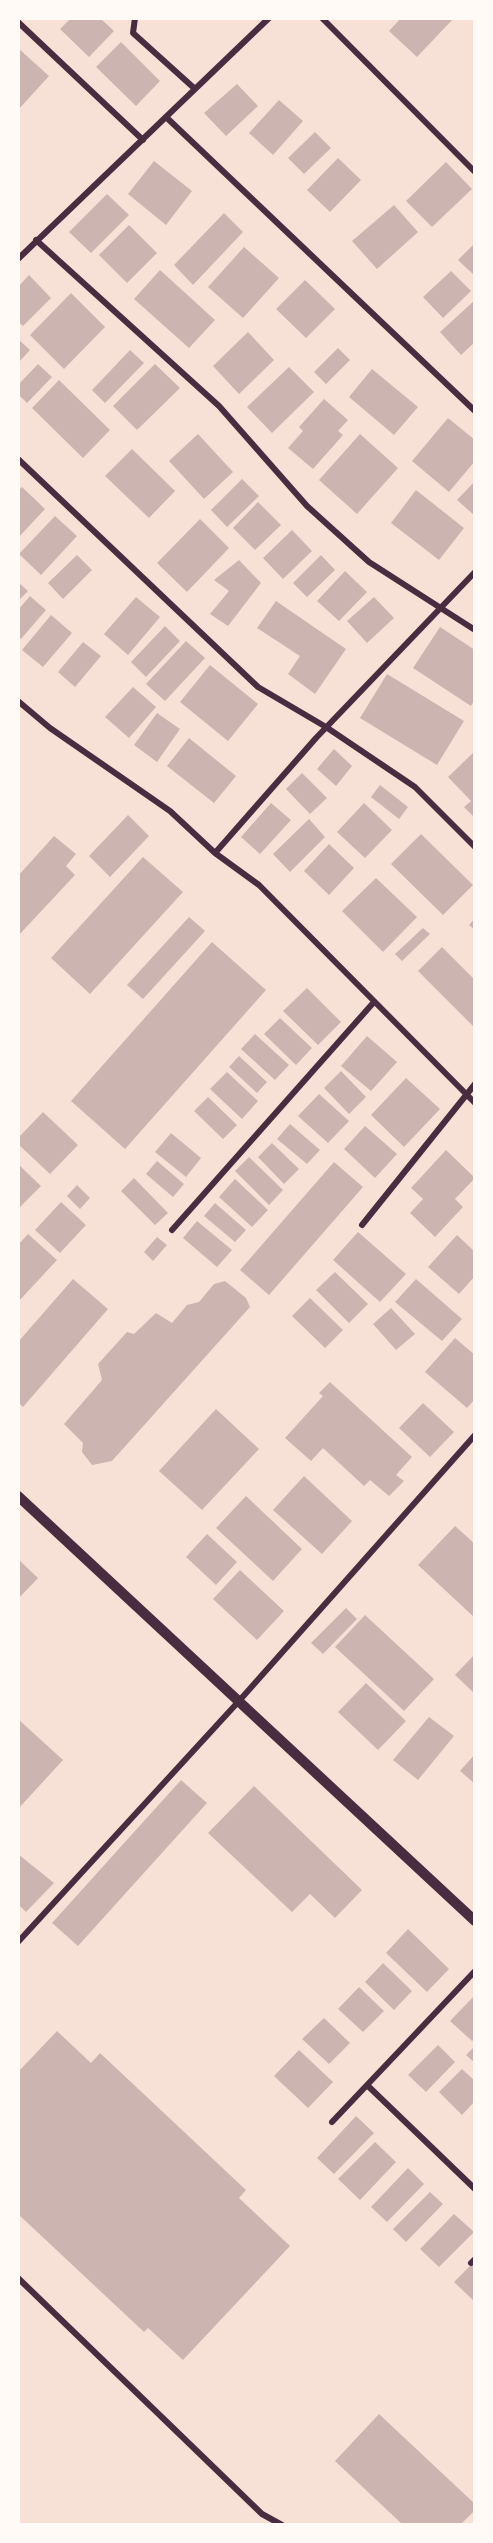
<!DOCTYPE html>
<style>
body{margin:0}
#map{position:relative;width:493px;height:2543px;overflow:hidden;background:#f7e1d7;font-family:Rubik,sans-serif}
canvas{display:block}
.frame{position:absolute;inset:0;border:20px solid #fffaf5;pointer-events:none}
</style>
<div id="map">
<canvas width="493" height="2543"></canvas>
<div class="frame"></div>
</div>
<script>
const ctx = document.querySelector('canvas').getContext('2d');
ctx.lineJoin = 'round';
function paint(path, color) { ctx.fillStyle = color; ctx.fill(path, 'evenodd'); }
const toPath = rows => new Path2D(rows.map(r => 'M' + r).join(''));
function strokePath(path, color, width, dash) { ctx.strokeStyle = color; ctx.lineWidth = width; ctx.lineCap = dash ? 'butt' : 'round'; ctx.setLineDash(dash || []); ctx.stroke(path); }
paint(toPath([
 [71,18,100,18,114,31,89,57,60,29],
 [401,18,454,18,417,57,389,31],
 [121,42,160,81,136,106,96,67],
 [18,48,49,76,18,110],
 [237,84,258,106,226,136,204,113],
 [279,100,303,121,273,155,249,133],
 [315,132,331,148,304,174,288,158],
 [338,158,361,180,330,212,307,190],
 [154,161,192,191,166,225,128,194],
 [446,162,472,189,432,227,406,201],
 [107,194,129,215,91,253,69,232],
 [394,205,418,232,377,269,352,241],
 [224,213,243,232,193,285,174,265],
 [129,225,157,253,127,283,99,255],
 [475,243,475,276,458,260],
 [244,247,279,278,243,318,208,287],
 [160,270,215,320,189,348,134,299],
 [451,271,471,291,443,318,423,297],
 [29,275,51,298,23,326,18,321,18,287],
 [305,280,335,309,306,338,276,309],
 [71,293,105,327,64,369,30,335],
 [475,300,475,342,461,355,440,332],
 [248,332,274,360,239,394,213,366],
 [18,339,30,350,18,363],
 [338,348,350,360,326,384,314,372],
 [130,350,144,363,105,403,92,390],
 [38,364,52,377,27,403,18,394,18,385],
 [155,364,180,388,137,430,113,406],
 [289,367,314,392,272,433,247,407],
 [372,369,418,407,394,435,349,397],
 [59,380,110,430,83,458,32,408],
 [324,399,348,420,338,431,343,435,313,469,288,448,303,431,299,427],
 [448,418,475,440,475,461,449,492,412,461],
 [198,434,233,472,204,499,169,461],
 [360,434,398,468,357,514,319,480],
 [132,449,175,491,149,518,105,476],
 [242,479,259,496,227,527,211,510],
 [475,481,475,516,457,500],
 [22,487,45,509,18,538,18,491],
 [416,490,464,528,439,560,391,523],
 [258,502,281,525,255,550,233,528],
 [55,516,77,536,41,575,19,554],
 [200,519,229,548,187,592,157,563],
 [292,530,312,551,283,579,263,558],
 [77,555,92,570,63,599,48,583],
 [321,555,335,570,307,597,293,583],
 [239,560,261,583,228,626,210,614,229,591,214,580],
 [345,571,367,592,339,621,317,601],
 [18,582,28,591,18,601],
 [30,596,46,610,21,639,18,636,18,610],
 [136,597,160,617,128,655,104,634],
 [374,597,394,618,367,643,347,621],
 [276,601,346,649,315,694,288,674,300,656,257,628],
 [51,615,72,633,43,667,22,650],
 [165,626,180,641,146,677,131,662],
 [440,627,475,650,475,699,471,706,413,668],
 [186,641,205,658,165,701,146,684],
 [83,642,101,656,75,687,58,672],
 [210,665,258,704,228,741,180,702],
 [387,674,464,721,437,765,360,718],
 [133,687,156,707,129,738,105,717],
 [157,713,180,729,157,762,134,745],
 [189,738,236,776,214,803,167,766],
 [334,749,352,766,336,786,317,769],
 [475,751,475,818,464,807,471,801,448,777],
 [302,773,327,798,310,814,286,789],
 [380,785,408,807,399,819,371,797],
 [271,803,291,820,260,854,241,837],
 [364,803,392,830,365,858,337,832],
 [128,815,149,836,110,877,89,856],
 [309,819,325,837,290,872,273,854],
 [421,834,473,885,443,915,391,864],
 [54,836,76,854,66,866,75,875,18,936,18,876],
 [329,844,354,868,329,895,304,871],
 [143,857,183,892,90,994,51,958],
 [376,878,417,917,383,952,342,911],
 [189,917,205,931,143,999,127,985],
 [475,918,475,930,469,925],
 [423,928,430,934,402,961,395,954],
 [212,942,266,990,125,1149,71,1101],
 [442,947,475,980,475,1023,473,1026,418,971],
 [307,988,341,1022,318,1045,283,1011],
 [280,1018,312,1048,296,1065,264,1034],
 [255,1034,289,1065,275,1080,241,1049],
 [367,1036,397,1062,371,1091,341,1066],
 [239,1056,267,1082,257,1093,229,1067],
 [341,1071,366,1097,349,1114,324,1088],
 [227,1072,258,1101,242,1119,210,1089],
 [406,1078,440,1109,404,1147,371,1115],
 [319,1094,349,1121,328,1143,298,1116],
 [208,1097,237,1125,223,1139,194,1111],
 [43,1112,78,1145,50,1174,18,1144,18,1138],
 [290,1124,320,1150,307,1164,277,1139],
 [365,1126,397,1154,375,1178,344,1149],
 [171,1133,201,1158,186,1177,155,1152],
 [272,1143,299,1169,284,1184,258,1157],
 [446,1150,475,1178,455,1199,463,1207,435,1237,410,1213,423,1199,411,1188],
 [249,1157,283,1190,269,1205,235,1171],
 [157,1161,184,1184,173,1197,146,1174],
 [334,1162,363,1187,269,1295,240,1270],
 [18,1164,41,1186,18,1209],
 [134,1178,168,1213,155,1225,121,1191],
 [235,1179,268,1210,252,1227,219,1197],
 [77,1185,90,1198,80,1209,67,1196],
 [61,1202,86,1225,60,1253,35,1230],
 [215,1203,246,1230,235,1242,204,1216],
 [197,1221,232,1250,217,1267,183,1238],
 [358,1232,406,1274,380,1302,333,1260],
 [28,1234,57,1260,18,1302,18,1245],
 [457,1235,475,1252,475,1276,459,1294,428,1267],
 [157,1237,167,1245,153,1261,144,1252],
 [335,1272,368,1304,349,1323,316,1290],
 [73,1279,108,1309,23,1407,18,1402,18,1342],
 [416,1279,462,1319,442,1341,395,1302],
 [225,1281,246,1298,250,1307,112,1461,92,1465,82,1452,83,1443,64,1424,102,1380,98,1364,127,1332,134,1334,156,1313,172,1323,187,1305,199,1302,214,1284],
 [310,1298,343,1330,325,1348,292,1316],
 [391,1308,415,1334,396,1350,373,1324],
 [455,1338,475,1355,475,1399,467,1408,425,1372],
 [330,1382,412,1457,396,1475,404,1481,389,1496,370,1480,364,1486,323,1448,311,1461,285,1438,323,1396,319,1393],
 [423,1403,454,1432,430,1457,399,1428],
 [216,1409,259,1449,202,1510,159,1471],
 [304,1476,352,1521,322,1554,273,1510],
 [246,1496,302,1549,273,1581,216,1528],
 [455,1526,475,1544,475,1618,418,1565],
 [207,1534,237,1562,216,1585,186,1557],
 [18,1559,38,1578,18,1599],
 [240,1570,284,1611,257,1640,213,1599],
 [346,1608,357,1619,323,1654,311,1643],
 [365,1615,434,1679,404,1711,335,1647],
 [475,1654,475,1694,455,1675],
 [366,1683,406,1721,378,1750,338,1712],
 [429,1717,454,1736,418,1780,393,1760],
 [18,1719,63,1760,18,1809],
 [475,1754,475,1784,460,1771],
 [181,1780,207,1803,78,1946,52,1923],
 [254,1786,362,1890,335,1918,310,1894,292,1912,208,1833],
 [18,1854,54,1883,26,1912,18,1904],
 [408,1929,449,1969,427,1992,386,1953],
 [383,1963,412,1991,394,2010,365,1982],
 [359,1987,384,2011,363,2032,338,2009],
 [475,1995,475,2038,472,2041,450,2021],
 [324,2018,350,2043,329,2064,302,2039],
 [57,2031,91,2063,100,2053,246,2190,239,2198,290,2246,183,2360,148,2328,144,2332,18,2214,18,2072],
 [438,2045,455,2062,426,2092,408,2075],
 [475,2046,475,2063,466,2055],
 [299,2050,333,2082,308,2108,274,2076],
 [462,2069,475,2081,475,2101,462,2115,439,2092],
 [356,2116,374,2133,334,2174,317,2158],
 [375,2142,396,2162,360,2200,338,2179],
 [408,2168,424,2184,387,2222,371,2207],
 [430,2192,443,2204,406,2242,393,2229],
 [454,2214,474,2232,439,2267,420,2249],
 [473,2263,475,2265,475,2302,454,2282],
 [379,2414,475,2504,475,2510,460,2525,403,2525,335,2461]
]), '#ccb4b1');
strokePath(toPath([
 [135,18,133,33,194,88],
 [322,18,475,172],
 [18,22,143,140],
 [166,117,475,411],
 [36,240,219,406,307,506,369,562,475,630],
 [18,259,269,18],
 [18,459,258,687,326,727,415,787,475,847],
 [18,701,50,728,170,811,215,853,259,885,475,1103],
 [215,853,316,738,475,572],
 [362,1225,475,1084],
 [172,1230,374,1002],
 [18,1942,239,1701,475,1435],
 [367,2085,475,2189],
 [332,2122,475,1971],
 [471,2263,475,2259],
 [18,2278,262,2514,282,2525]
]), '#4a2c40', 6);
strokePath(toPath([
 [18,1496,475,1921]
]), '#4a2c40', 10);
</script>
